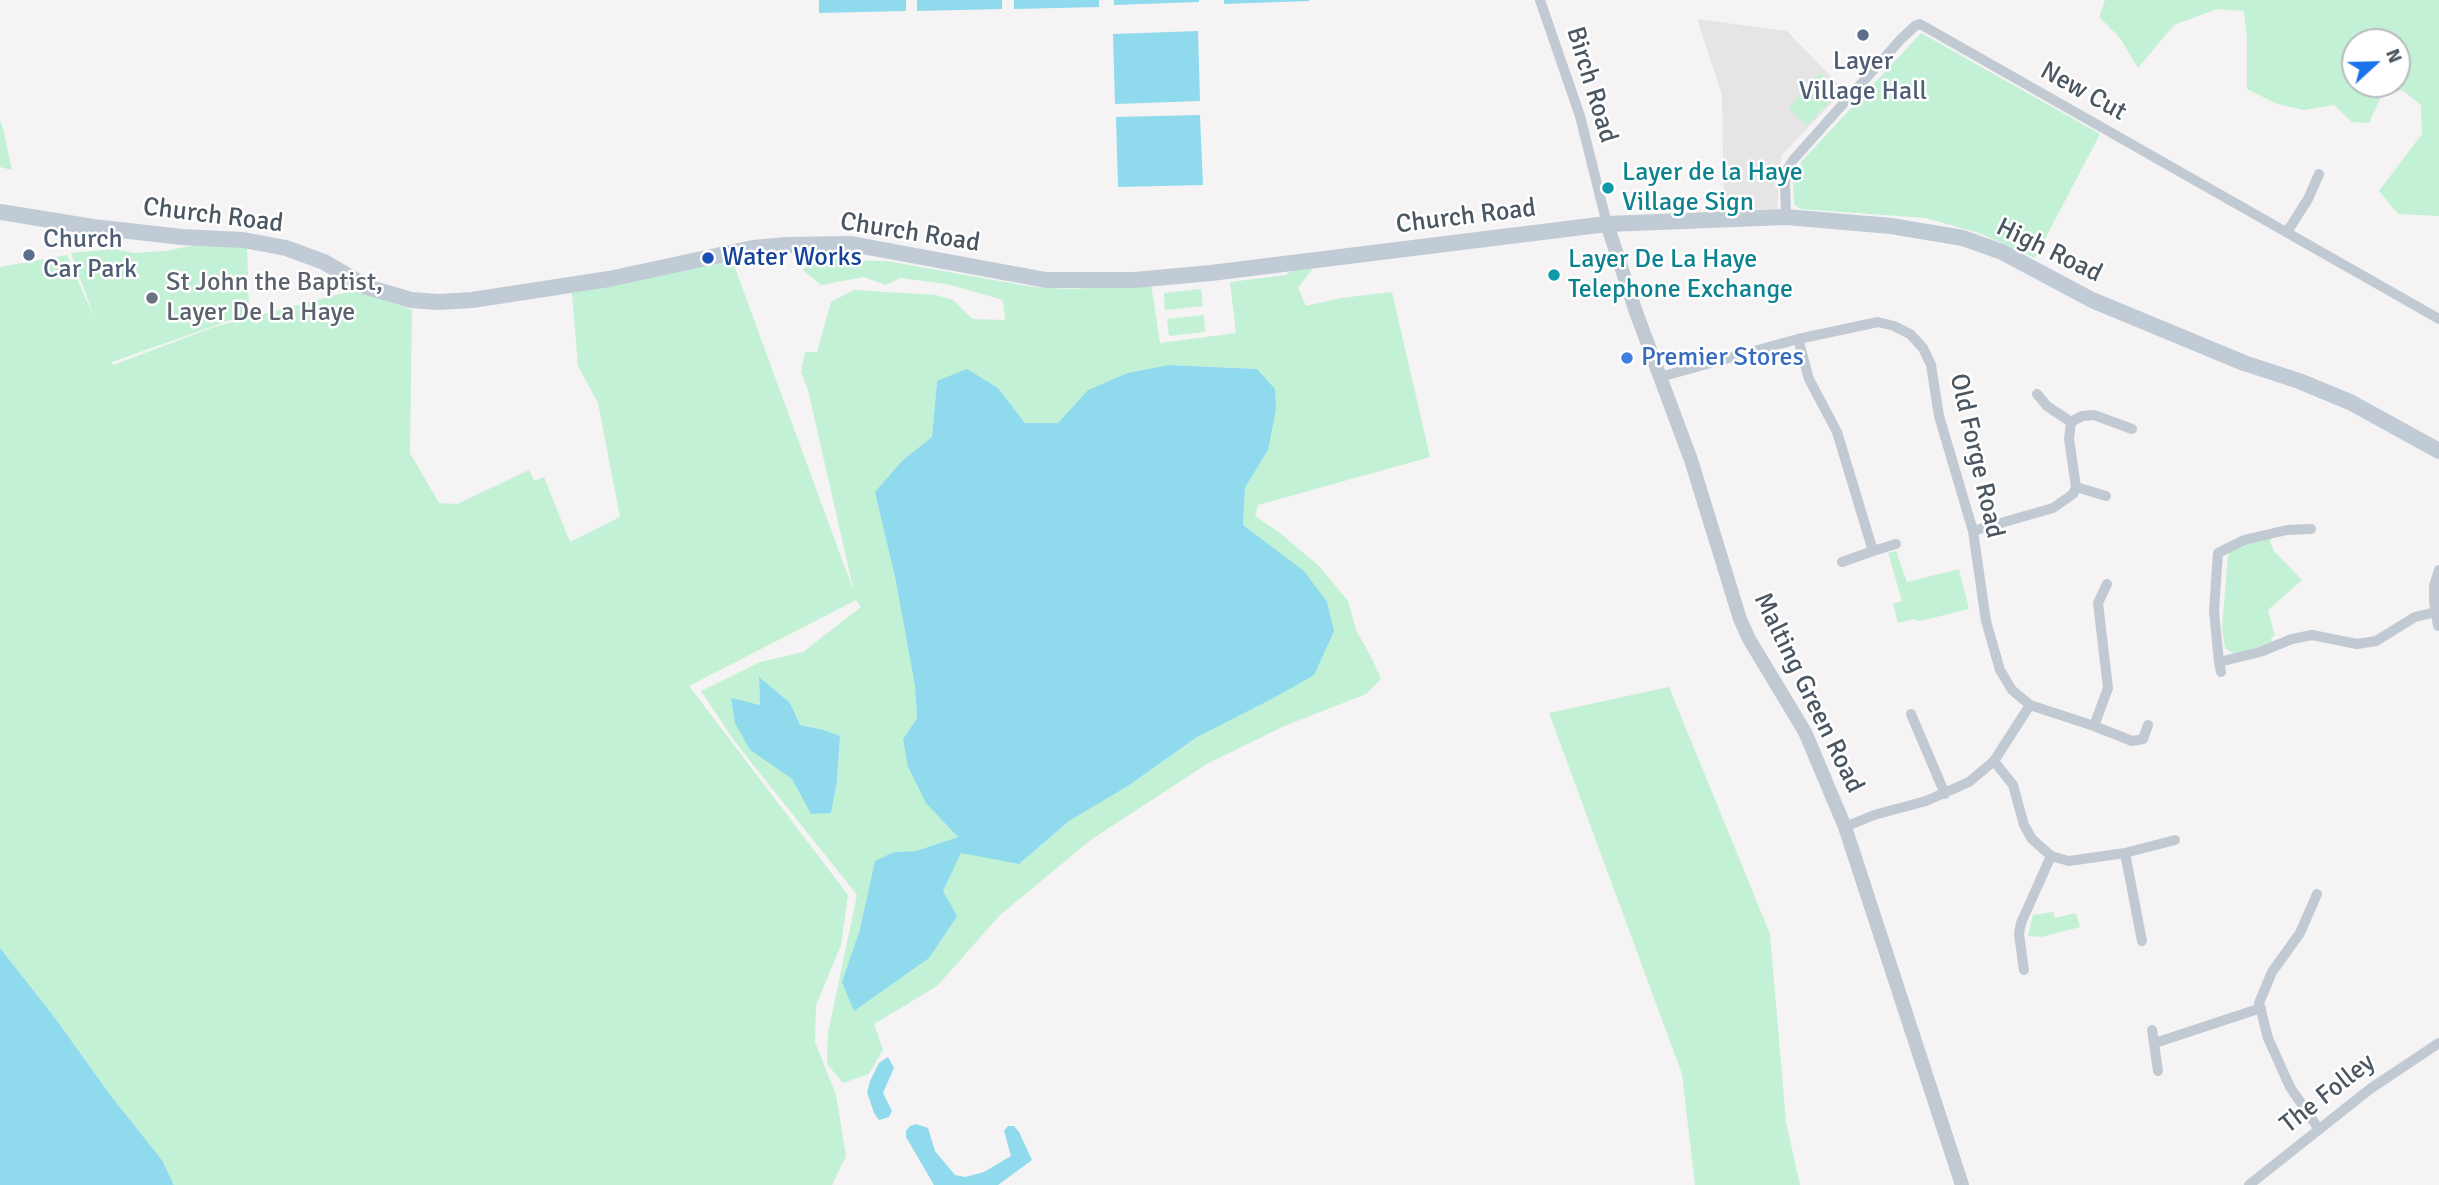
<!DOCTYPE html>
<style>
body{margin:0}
#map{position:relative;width:2439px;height:1185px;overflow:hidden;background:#f5f3f3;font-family:Signika,sans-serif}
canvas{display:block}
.north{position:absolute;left:2341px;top:28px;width:70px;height:70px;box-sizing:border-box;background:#fff;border:2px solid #b7bbc0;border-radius:50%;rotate:68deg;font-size:19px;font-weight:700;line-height:28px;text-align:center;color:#4a5661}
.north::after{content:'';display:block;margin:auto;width:24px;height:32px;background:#1a73e8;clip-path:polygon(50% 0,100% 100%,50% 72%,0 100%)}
</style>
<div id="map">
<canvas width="2439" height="1185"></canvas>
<div class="north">N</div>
</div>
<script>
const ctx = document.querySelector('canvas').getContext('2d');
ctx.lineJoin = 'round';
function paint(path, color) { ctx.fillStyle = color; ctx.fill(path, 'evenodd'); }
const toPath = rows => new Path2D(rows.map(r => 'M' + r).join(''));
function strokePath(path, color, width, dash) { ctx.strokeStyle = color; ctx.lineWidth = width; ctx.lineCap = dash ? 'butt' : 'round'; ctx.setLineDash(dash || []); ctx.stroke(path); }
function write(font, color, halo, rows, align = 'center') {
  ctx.font = font + ' Signika,sans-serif'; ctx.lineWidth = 5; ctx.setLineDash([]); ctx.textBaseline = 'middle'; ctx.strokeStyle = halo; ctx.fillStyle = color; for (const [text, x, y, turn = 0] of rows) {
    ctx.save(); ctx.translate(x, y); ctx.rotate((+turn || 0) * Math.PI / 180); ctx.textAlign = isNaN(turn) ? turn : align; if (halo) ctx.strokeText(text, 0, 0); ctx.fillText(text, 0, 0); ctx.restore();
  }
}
paint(toPath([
 [1697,19,1787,31,1844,90,1781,156,1777,210,1724,209,1722,95]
]), '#e6e4e5');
paint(toPath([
 [2105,0,2439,0,2439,216,2398,214,2379,191,2422,134,2421,105,2402,90,2381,97,2369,123,2352,122,2334,105,2304,110,2277,104,2247,89,2247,38,2244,11,2217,9,2174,25,2138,68,2120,38,2099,17],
 [2355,42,2397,42,2397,84,2355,84],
 [1921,33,2100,134,2035,258,1979,233,1926,218,1800,209,1794,204,1793,184,1802,161],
 [1821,73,1840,91,1807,126,1788,108],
 [0,120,3,128,12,170,0,167],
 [196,245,247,246,249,310,242,316,112,362,113,365,214,327,355,290,412,310,410,453,439,503,457,504,529,470,534,481,544,477,570,542,620,517,598,403,578,366,572,293,732,260,854,592,808,390,801,372,805,352,817,352,831,302,854,290,936,295,953,300,972,319,1005,320,1003,300,947,284,901,278,885,285,864,277,821,285,803,270,815,256,845,260,887,261,1033,287,1072,289,1151,284,1160,343,1236,333,1230,282,1286,275,1293,268,1314,267,1298,288,1306,306,1341,298,1392,292,1430,457,1258,505,1255,516,1280,533,1319,566,1348,601,1356,630,1371,657,1381,679,1366,694,1282,727,1207,764,1092,839,1000,915,937,986,874,1024,883,1050,869,1074,843,1083,827,1064,828,1033,857,895,735,742,701,691,760,662,803,652,861,607,856,600,689,686,848,895,841,945,816,1005,815,1042,836,1095,846,1156,832,1185,174,1185,162,1160,111,1096,55,1018,0,948,0,267,67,255,95,320,71,253,113,249,135,253,165,251],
 [1169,365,1257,369,1268,450,1245,488,1243,525,1263,542,1270,700,1197,737,1128,786,1069,821,1019,864,961,852,943,891,842,982,860,929,894,852,916,851,958,837,951,828,903,739,917,718,915,686,895,577,903,460,932,437,937,381,998,388,1025,423,1059,423,1088,390],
 [759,678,790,703,800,725,824,730,840,736,837,782,831,813,811,813,792,779,750,750,731,699,760,705],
 [1201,289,1203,306,1165,310,1164,293],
 [1204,315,1205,332,1169,336,1167,319],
 [2272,536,2270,542,2274,551,2302,580,2268,610,2275,636,2271,638,2272,642,2238,654,2233,653,2225,648,2222,628,2228,555,2234,546],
 [1896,551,1907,582,1959,569,1969,609,1920,621,1913,619,1898,623,1893,604,1902,601,1888,553],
 [1669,687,1770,934,1786,1122,1800,1185,1695,1185,1682,1074,1549,713],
 [2053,912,2055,918,2076,913,2080,927,2041,937,2028,936,2033,915]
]), '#c3f1d5');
paint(toPath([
 [819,0,906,0,906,11,819,13],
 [917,0,1002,0,1002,9,917,11],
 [1014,0,1099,0,1099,7,1014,9],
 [1114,0,1199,0,1199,2,1114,5],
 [1224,0,1309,0,1309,1,1224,4],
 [1198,31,1200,101,1115,104,1113,34],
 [1200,115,1203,185,1118,187,1116,117],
 [1169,365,1257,369,1275,389,1276,409,1268,450,1245,488,1243,525,1304,571,1327,602,1334,631,1314,675,1270,700,1197,737,1128,786,1069,821,1019,864,961,853,943,891,957,916,929,958,854,1011,842,982,860,929,875,861,894,852,916,851,958,837,926,803,908,767,903,739,917,718,915,686,895,577,875,492,903,460,932,437,937,381,967,369,998,388,1025,423,1058,423,1088,390,1128,373],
 [759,677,790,703,800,725,824,730,840,736,837,782,831,813,811,814,792,779,750,750,735,723,731,698,760,705],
 [0,948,55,1018,111,1096,162,1160,174,1185,0,1185],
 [888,1057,894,1068,883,1093,892,1111,889,1117,879,1120,874,1113,867,1092,870,1081,879,1063],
 [916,1124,928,1128,935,1151,955,1175,965,1177,984,1172,1011,1156,1004,1131,1008,1126,1014,1126,1019,1132,1032,1160,998,1185,934,1185,906,1137,906,1131,910,1126]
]), '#90daee');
strokePath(toPath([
 [1540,0,1580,116,1607,224],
 [1786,217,1785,183,1787,170,1793,160,1901,39,1915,26,1920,24,2439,319],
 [2287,232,2308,199,2319,174],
 [1798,339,1809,379,1837,432,1873,551,1842,562],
 [1660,377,1798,339,1878,322,1894,326,1910,334,1923,348,1931,365,1939,416,1973,531,1986,621,2000,670,2012,690,2030,705,2094,726,2132,741,2143,739,2148,725],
 [2037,394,2047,406,2071,422],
 [2076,487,2106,496],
 [1973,531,2053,508,2073,494,2076,487,2069,439,2071,422,2082,416,2094,415,2132,429],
 [1873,551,1896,544],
 [2438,626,2434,602,2434,586,2439,570],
 [2219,662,2214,611,2218,553,2244,540,2287,530,2311,529],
 [2221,672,2219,662,2260,652,2292,639,2312,635,2357,644,2376,641,2415,617,2436,612],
 [1911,714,1945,794],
 [2094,726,2108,688,2098,603,2107,584],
 [1994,761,2013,785,2024,825,2032,839,2051,856,2069,861,2125,853,2175,840],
 [1845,827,1874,815,1926,801,1969,782,1994,761,2030,705],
 [2125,853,2142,941],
 [2317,894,2300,933,2272,972,2259,1003,2268,1038,2290,1087,2318,1128],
 [2024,970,2019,934,2021,923,2051,856],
 [2152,1030,2158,1071],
 [2155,1043,2261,1008],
 [2249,1185,2370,1089,2439,1043]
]), '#c1cad2', 10);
strokePath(toPath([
 [1607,224,1636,312,1691,460,1740,619,1749,639,1805,732,1845,827,1962,1185]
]), '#c1cad2', 14);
strokePath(toPath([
 [0,212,93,227,182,237,243,240,286,248,324,262,367,287,411,300,438,302,472,300,609,279,753,248,786,245,851,244,1046,280,1134,280,1211,273,1607,224,1786,217,1891,226,1963,238,2002,252,2092,300,2244,363,2299,381,2350,402,2439,451]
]), '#c1cbd6', 16);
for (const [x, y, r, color] of [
 [1863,35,7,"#5c6f8a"],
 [1608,188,7,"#0f9aa8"],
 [29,255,7,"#5c6f8a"],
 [708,258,7,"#1a4fb4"],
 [1554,275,7,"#0f9aa8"],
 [152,298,7,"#6b7280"],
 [1627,358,7,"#3f7fe0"]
]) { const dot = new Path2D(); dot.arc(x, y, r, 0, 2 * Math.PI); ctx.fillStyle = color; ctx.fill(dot); strokePath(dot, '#fff', 2.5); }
write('26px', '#4e5e75', '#fff', [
 ["Layer",1863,62],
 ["Village Hall",1863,92],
 ["Church",43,240,"left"],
 ["Car Park",43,270,"left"]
]);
write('26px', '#4a5661', '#fff', [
 ["Birch Road",1591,85,73],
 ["New Cut",2083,92,29],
 ["Church Road",213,216,7],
 ["Church Road",1466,217,-7],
 ["Church Road",910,233,9],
 ["High Road",2049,251,26],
 ["Old Forge Road",1976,456,77],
 ["Malting Green Road",1808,693,64],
 ["The Folley",2328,1094,-38]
]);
write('26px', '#0d838f', '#fff', [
 ["Layer de la Haye",1622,173],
 ["Village Sign",1622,203],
 ["Layer De La Haye",1568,260],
 ["Telephone Exchange",1568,290]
], 'left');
write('26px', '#164399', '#fff', [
 ["Water Works",722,258]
], 'left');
write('26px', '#5b616d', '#fff', [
 ["St John the Baptist,",166,283],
 ["Layer De La Haye",166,313]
], 'left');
write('26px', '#366cbe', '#fff', [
 ["Premier Stores",1641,358]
], 'left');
</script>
